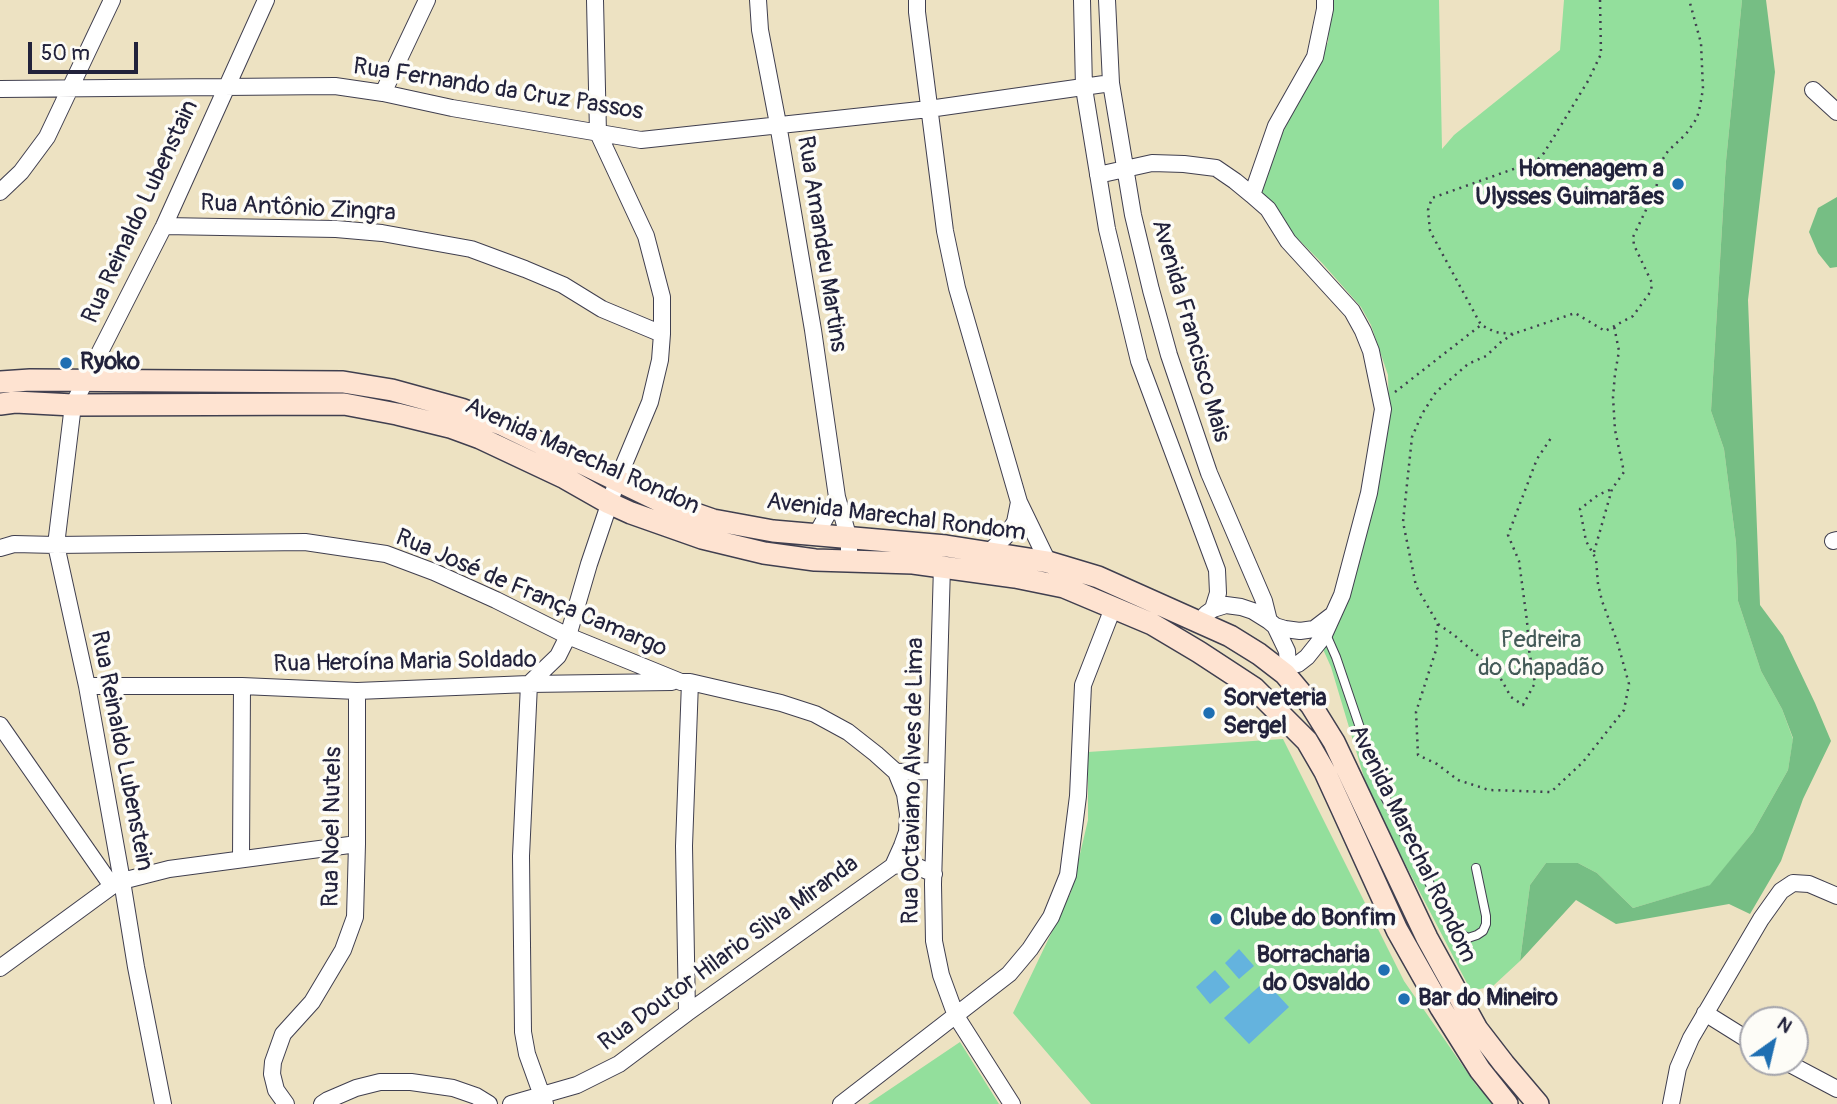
<!DOCTYPE html>
<meta charset="utf-8">
<style>
body{margin:0}
#map{position:relative;width:1837px;height:1104px;overflow:hidden;background:#ede2c2;font-family:Pangolin,sans-serif}
canvas{display:block}
.north{position:absolute;left:1739px;top:1006px;width:70px;height:70px;box-sizing:border-box;background:#fdfcf7;border:2px solid #a5a5ac;border-radius:50%;rotate:34deg;font-size:19px;font-weight:700;line-height:28px;text-align:center;color:#22223b}
.north::after{content:'';display:block;margin:auto;width:24px;height:32px;background:#1f6fb2;clip-path:polygon(50% 0,100% 100%,50% 72%,0 100%)}
.scale{position:absolute;left:28px;top:42px;width:110px;height:32px;box-sizing:border-box;border:4px solid #22223b;border-top:0;padding-left:9px;font-size:21px;line-height:24px;white-space:nowrap;color:#22223b;-webkit-text-stroke:5px #fdfcf7;paint-order:stroke}
</style>
<div id="map">
<canvas width="1837" height="1104"></canvas>
<div class="north">N</div>
<div class="scale">50 m</div>
</div>
<script>
const ctx = document.querySelector('canvas').getContext('2d');
ctx.lineJoin = 'round';
function paint(path, color) { ctx.fillStyle = color; ctx.fill(path, 'evenodd'); }
const toPath = rows => new Path2D(rows.map(r => 'M' + r).join(''));
function strokePath(path, color, width, dash) { ctx.strokeStyle = color; ctx.lineWidth = width; ctx.lineCap = dash ? 'butt' : 'round'; ctx.setLineDash(dash || []); ctx.stroke(path); }
function write(font, color, halo, rows, align = 'center') {
  ctx.font = font + ' Pangolin,sans-serif'; ctx.lineWidth = 7; ctx.setLineDash([]); ctx.textBaseline = 'middle'; ctx.strokeStyle = halo; ctx.fillStyle = color; for (const [text, x, y, turn = 0] of rows) {
    ctx.save(); ctx.translate(x, y); ctx.rotate((+turn || 0) * Math.PI / 180); ctx.textAlign = isNaN(turn) ? turn : align; if (halo) ctx.strokeText(text, 0, 0); ctx.fillText(text, 0, 0); ctx.restore();
  }
}
paint(toPath([
 [1331,0,1439,0,1442,149,1454,135,1560,50,1564,0,1742,0,1726,161,1711,411,1724,449,1736,543,1738,601,1761,671,1782,709,1793,739,1788,770,1753,832,1711,885,1633,908,1597,873,1578,863,1546,863,1530,885,1520,961,1493,986,1471,991,1397,848,1366,784,1331,667,1322,647,1389,414,1388,375,1371,325,1361,307,1323,264,1295,236,1261,191,1278,142,1328,42],
 [1283,739,1404,981,1476,1085,1495,1104,1091,1104,1013,1013,1071,892,1088,820,1088,752],
 [960,1042,999,1104,868,1104]
]), '#93df9c');
paint(toPath([
 [1742,0,1766,0,1775,72,1748,300,1760,605,1783,636,1815,703,1831,741,1803,799,1781,861,1750,914,1729,904,1616,924,1576,900,1520,961,1530,885,1546,863,1578,863,1597,873,1633,908,1710,885,1753,832,1788,770,1793,738,1782,709,1761,671,1738,601,1736,543,1724,449,1711,411,1726,161],
 [1837,197,1837,267,1830,268,1818,253,1809,232,1818,208]
]), '#76be84');
paint(toPath([
 [1239,949,1254,966,1239,979,1225,963],
 [1215,970,1230,987,1210,1004,1196,987],
 [1265,981,1289,1007,1249,1044,1224,1018]
]), '#64b3de');
const lane = toPath([
 [1325,632,1336,657,1376,775,1385,797,1448,919,1457,932,1468,938,1477,935,1483,931,1486,924,1486,916,1476,868]
]);
const street = toPath([
 [758,0,760,30,778,124,813,330,837,497,849,539,849,561],
 [917,0,917,12,945,231,957,288,1019,502,1048,562],
 [1082,0,1084,88,1107,229,1139,361,1217,570,1218,593,1213,609],
 [1107,0,1111,83,1133,215,1151,290,1169,355,1209,473,1264,601,1269,621],
 [0,89,335,86,383,93,452,108,641,140,929,109,1111,83],
 [1813,90,1837,112],
 [383,93,427,0],
 [1098,175,1152,163,1184,164,1216,168,1235,181,1252,195],
 [0,192,21,172,47,137,112,0],
 [164,226,336,229,382,233,471,249,525,269,563,285,602,309,662,334],
 [816,535,837,497],
 [1833,541,1837,540],
 [0,548,14,544,56,545,305,542,386,554,434,572,496,600,568,636,681,682,690,682,781,703,815,714,848,732,876,754,896,772,936,771],
 [988,553,1007,535,1015,522,1019,502],
 [942,566,933,884,934,941,941,975,956,1016,1012,1104],
 [1206,614,1213,609,1226,605,1241,607,1253,611,1269,621,1275,626,1287,651,1288,666,1285,674],
 [1275,626,1285,629,1300,631,1314,629,1331,616],
 [1288,666,1298,664,1307,657,1323,637,1342,595,1369,493,1383,409,1371,351,1363,331,1352,311,1288,241,1268,209,1252,195,1276,126,1315,57,1325,9,1325,0],
 [87,686,242,686,357,691,529,684,672,682],
 [0,725,112,886],
 [241,858,242,686],
 [893,866,902,846,907,832,908,814,905,794,896,772],
 [0,968,112,886,122,881,169,869,357,844],
 [687,1013,684,846,690,682],
 [1705,1013,1753,1043],
 [1786,1062,1837,1089],
 [163,1104,136,967,122,881,87,686,56,545,73,405,164,226,266,0],
 [286,1104,276,1090,272,1074,273,1062,283,1034,312,1002,343,950,355,917,357,844,357,691],
 [322,1104,328,1100,356,1088,380,1082,411,1082,453,1088,476,1096,489,1104],
 [511,1104,577,1085,619,1064,687,1013,893,866,905,864,916,866,934,874],
 [545,1104,527,1054,523,1032,521,856,529,684,558,656,568,636,589,564,617,481,650,402,660,360,662,334,662,297,646,236,598,133,595,0],
 [841,1104,1009,974,1030,949,1051,917,1068,875,1078,796,1083,685,1113,608],
 [1671,1104,1678,1068,1691,1038,1761,919,1781,891,1793,883,1809,884,1837,896]
]);
const secondary = toPath([
 [0,382,30,380,343,382,392,390,461,409,503,425,664,503,713,520,773,531,946,546,1048,562,1098,577,1230,636,1259,654,1285,674,1311,705,1334,742,1427,938,1477,1029,1504,1064,1538,1104],
 [0,404,15,402,73,405,344,404,397,414,450,427,480,438,565,478,609,503,631,513,702,538,764,553,815,560,913,563,1015,577,1064,587,1152,624,1199,652,1254,688,1307,741,1325,772,1342,809,1397,930,1441,1008,1480,1070,1507,1104]
]);
strokePath(lane, '#403f4f', 10);
strokePath(street, '#403f4f', 18);
strokePath(secondary, '#403f4f', 24);
strokePath(toPath([
 [1600,0,1601,54,1588,81,1544,153,1536,161,1432,198,1428,210,1430,231,1481,325,1495,332,1513,334,1575,313,1605,331,1633,316,1651,291,1652,283,1634,245,1633,237,1656,189,1661,162,1668,151,1686,134,1697,118,1700,106,1703,89,1701,43,1690,3,1687,0],
 [1513,334,1501,342,1486,356,1468,364,1436,392,1422,414,1412,437,1403,522,1416,586,1438,624,1436,633,1437,647,1416,712,1418,755,1437,764,1458,780,1489,790,1551,792,1583,762,1624,710,1629,684,1617,641,1602,601,1598,584,1596,559,1586,541,1580,509,1598,495,1612,489],
 [1395,392,1481,325],
 [1594,552,1612,489,1624,472,1615,430,1613,397,1615,374,1619,351,1614,326],
 [1438,624,1454,635,1497,672,1511,697,1523,705,1535,683,1529,650,1527,621,1519,561,1508,535,1537,459,1551,438]
]), '#403f4f', 2.5, [2, 5]);
strokePath(lane, '#fff', 8);
strokePath(street, '#fff', 16);
strokePath(secondary, '#fee3d1', 21);
for (const [x, y, r, color] of [
 [1678,184,7,"#1f6fb2"],
 [66,363,7,"#1f6fb2"],
 [1209,713,7,"#1f6fb2"],
 [1216,919,7,"#1f6fb2"],
 [1384,970,7,"#1f6fb2"],
 [1404,999,7,"#1f6fb2"]
]) { const dot = new Path2D(); dot.arc(x, y, r, 0, 2 * Math.PI); ctx.fillStyle = color; ctx.fill(dot); strokePath(dot, '#fdfcf7', 2.5); }
write('24px', '#22223b', '#fdfcf7', [
 ["Rua Fernando da Cruz Passos",498,90,9],
 ["Rua Antônio Zingra",298,209,3],
 ["Rua Reinaldo Lubenstain",141,212,-65],
 ["Rua Amandeu Martins",821,244,81],
 ["Avenida Francisco Mais",1190,331,74],
 ["Avenida Marechal Rondon",582,457,24],
 ["Avenida Marechal Rondom",896,518,7],
 ["Rua José de França Camargo",531,594,23],
 ["Rua Heroína Maria Soldado",405,663,-1],
 ["Rua Reinaldo Lubenstein",121,751,79],
 ["Rua Octaviano Alves de Lima",914,781,-89],
 ["Rua Noel Nutels",333,827,-89],
 ["Avenida Marechal Rondom",1412,844,64],
 ["Rua Doutor Hilario Silva Miranda",729,954,-36]
]);
write('bold 24px', '#22223b', '#fdfcf7', [
 ["Homenagem a",1664,170,"right"],
 ["Ulysses Guimarães",1664,198,"right"],
 ["Ryoko",80,363],
 ["Sorveteria",1223,699],
 ["Sergel",1223,727],
 ["Clube do Bonfim",1230,919],
 ["Borracharia",1370,956,"right"],
 ["do Osvaldo",1370,984,"right"],
 ["Bar do Mineiro",1418,999]
], 'left');
write('24px', '#445b58', '#fdfcf7', [
 ["Pedreira",1541,641],
 ["do Chapadão",1541,669]
]);
</script>
